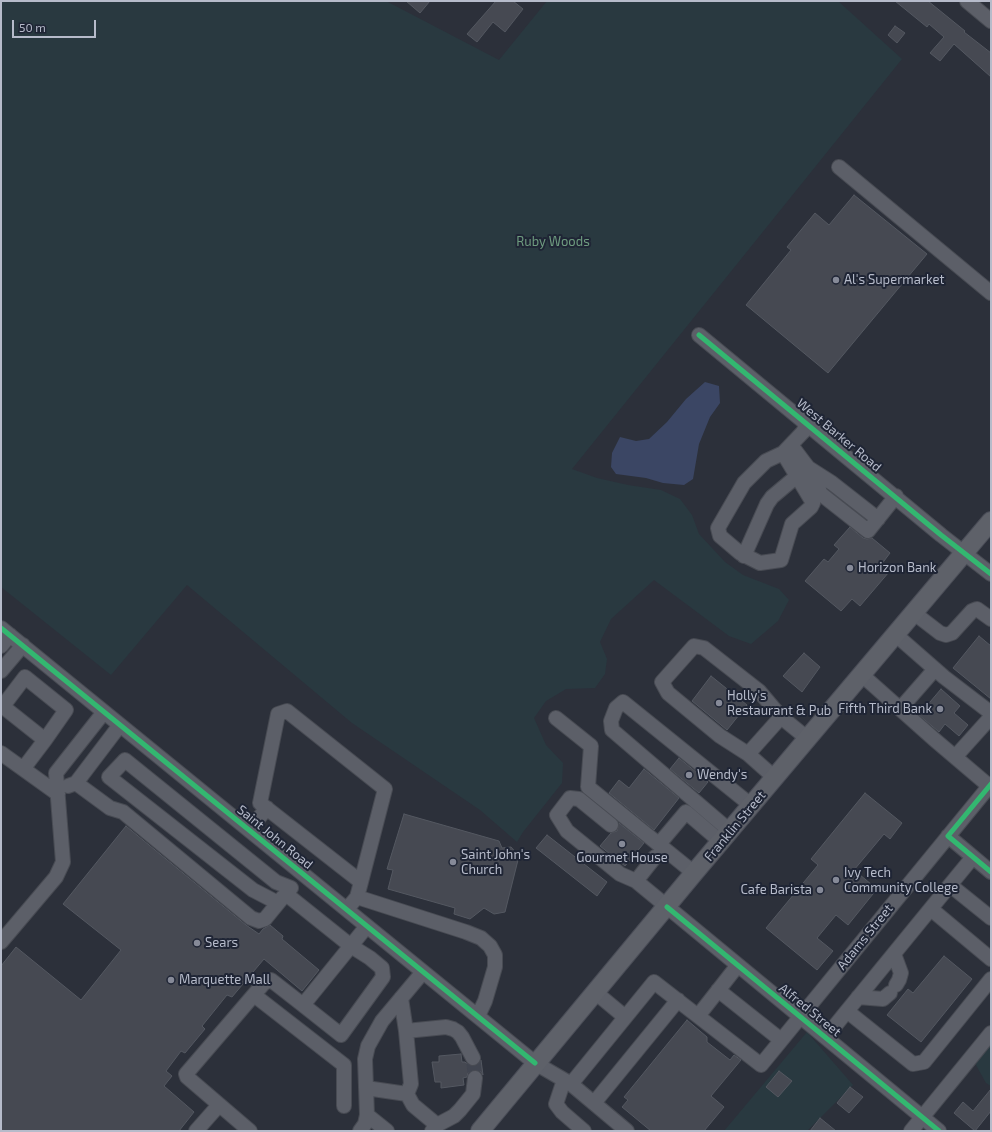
<!DOCTYPE html>
<style>
body{margin:0}
#map{position:relative;width:992px;height:1132px;overflow:hidden;background:#2c303a;font-family:"Exo 2",sans-serif}
canvas{display:block}
.frame{position:absolute;inset:0;border:2px solid #b6bbca;pointer-events:none}
.scale{position:absolute;left:12px;top:20px;width:84px;height:18px;box-sizing:border-box;border:2px solid #b6bbca;border-top:0;padding-left:5px;font-size:12px;line-height:14px;white-space:nowrap;color:#b6bbca;-webkit-text-stroke:3px #1f2535;paint-order:stroke}
</style>
<div id="map">
<canvas width="992" height="1132"></canvas>
<div class="frame"></div>
<div class="scale">50 m</div>
</div>
<script>
const ctx = document.querySelector('canvas').getContext('2d');
ctx.lineJoin = 'round';
function paint(path, color) { ctx.fillStyle = color; ctx.fill(path, 'evenodd'); }
const toPath = rows => new Path2D(rows.map(r => 'M' + r).join(''));
function strokePath(path, color, width, dash) { ctx.strokeStyle = color; ctx.lineWidth = width; ctx.lineCap = dash ? 'butt' : 'round'; ctx.setLineDash(dash || []); ctx.stroke(path); }
function write(font, color, halo, rows, align = 'center') {
  ctx.font = font + ' "Exo 2",sans-serif'; ctx.lineWidth = 4; ctx.setLineDash([]); ctx.textBaseline = 'middle'; ctx.strokeStyle = halo; ctx.fillStyle = color; for (const [text, x, y, turn = 0] of rows) {
    ctx.save(); ctx.translate(x, y); ctx.rotate((+turn || 0) * Math.PI / 180); ctx.textAlign = isNaN(turn) ? turn : align; if (halo) ctx.strokeText(text, 0, 0); ctx.fillText(text, 0, 0); ctx.restore();
  }
}
paint(toPath([
 [1,1,386,1,499,60,547,1,838,1,902,59,572,469,597,478,628,485,661,490,680,499,692,515,699,534,725,562,743,575,779,589,789,600,778,621,751,644,729,636,654,580,611,619,600,642,607,659,605,674,595,688,566,689,546,701,534,718,546,745,563,763,562,783,523,832,517,842,480,810,352,723,187,585,111,675,1,587],
 [807,1032,853,1085,807,1131,724,1131],
 [991,1043,991,1086,986,1083,976,1065,978,1057]
]), '#293940');
paint(toPath([
 [705,382,719,386,720,403,710,417,699,444,693,479,684,485,663,483,646,478,616,474,611,467,612,453,620,437,636,441,649,439,667,422,686,399]
]), '#3b4664');
const building = toPath([
 [406,1,430,1,420,13,406,1],
 [496,1,513,1,523,9,505,32,493,22,477,42,467,34,496,1],
 [895,1,928,1,965,31,964,32,991,53,991,77,954,44,940,61,930,53,944,37,929,24,927,27,895,1],
 [895,26,905,33,897,43,888,35,895,26],
 [854,195,927,254,828,373,746,305,791,250,787,247,815,213,829,225,854,195],
 [850,527,863,538,867,539,872,538,890,553,881,565,889,572,860,606,852,599,841,611,805,581,824,559,828,562,839,549,834,545,850,527],
 [979,636,991,646,991,699,953,668,979,636],
 [804,653,820,667,802,692,783,676,804,653],
 [711,676,747,705,727,730,692,701,711,676],
 [941,689,960,706,954,713,968,725,959,736,945,724,939,732,919,715,941,689],
 [679,758,708,782,699,793,670,769,679,758],
 [644,769,679,798,654,830,609,793,619,780,629,788,644,769],
 [865,793,902,823,890,839,884,834,854,870,877,889,848,925,836,915,817,938,833,951,817,970,766,928,818,865,811,859,865,793],
 [404,814,499,841,502,848,511,847,519,856,505,912,494,914,484,908,470,919,454,914,455,908,388,889,393,870,387,869,404,814],
 [619,823,644,843,625,866,600,846,611,833,617,831,619,823],
 [126,826,246,925,259,934,263,929,270,925,283,936,282,939,319,970,302,991,264,959,232,997,227,995,202,1026,205,1029,185,1053,181,1051,166,1071,172,1076,164,1086,194,1112,179,1131,1,1131,1,966,16,947,81,1000,121,950,63,904,126,826],
 [547,835,607,882,597,896,536,848,547,835],
 [944,956,972,979,921,1042,887,1015,908,989,913,993,944,956],
 [687,1020,707,1037,707,1042,730,1060,734,1055,741,1060,711,1096,724,1107,704,1131,651,1131,622,1107,628,1100,624,1097,687,1020],
 [461,1054,462,1062,465,1062,468,1065,472,1066,477,1065,481,1060,483,1075,480,1071,472,1070,468,1073,467,1077,463,1078,464,1085,441,1088,441,1082,435,1082,432,1062,439,1062,439,1056,461,1054],
 [779,1071,792,1081,778,1097,766,1087,779,1071],
 [850,1087,863,1097,849,1113,837,1103,850,1087],
 [991,1089,991,1111,975,1131,954,1113,963,1102,973,1111,991,1089],
 [820,1118,836,1131,810,1131,820,1118]
]);
paint(building, '#464952');
strokePath(building, '#545861', 1);
strokePath(toPath([
 [473,1058,475,1078]
]), '#414550', 14, [14, 7]);
const minor = toPath([
 [967,1,991,21],
 [839,167,991,293],
 [699,335,941,535,991,574],
 [791,445,812,473],
 [783,453,813,503,811,507,792,524,781,560,760,563,740,553,720,536,718,528,744,483,766,461,783,453,803,432,808,423],
 [807,466,821,494,868,531,896,496],
 [807,467,832,483,878,519],
 [744,556,767,504,772,497,797,476],
 [914,613,940,633,946,635,952,633,972,611,977,609,991,619],
 [1,628,535,1063,571,1084,654,982,761,1065,991,784],
 [896,635,944,677,991,713],
 [1,646,10,635],
 [1,671,23,645],
 [862,675,935,740,989,786],
 [1,705,45,740,23,769],
 [3,706,25,677,66,710,45,740],
 [900,709,935,669],
 [556,718,591,746,588,787,694,873],
 [1,753,58,794],
 [748,754,781,717],
 [955,757,991,717],
 [775,778,748,754,720,736,668,693,662,682,694,646,704,648,759,691,781,717,808,739],
 [76,783,110,808,123,812,251,918,259,921,265,919,283,897],
 [68,786,76,783,120,725],
 [611,825,579,799,570,798,557,815,567,831,620,874,636,881,939,1131],
 [249,830,267,808],
 [730,831,612,730,611,721,616,708,623,702,752,806],
 [948,836,991,872],
 [659,844,686,812,721,842],
 [973,857,950,885,991,918],
 [636,881,655,857],
 [286,894,351,946,370,958,382,968,383,977,341,1035,303,1005],
 [357,897,466,932,481,938,490,946,495,955,495,967,485,1001,478,1016],
 [278,903,253,890,109,777,125,760,276,882,291,888],
 [347,909,357,897,361,882,385,789,287,711,278,714,260,803,361,882],
 [931,909,991,959],
 [1,942,56,877,63,862,56,773,104,712],
 [894,954,901,973,899,980,896,985],
 [718,990,781,1040],
 [595,992,625,1017],
 [254,995,344,1065,344,1106],
 [858,997,883,999,890,993],
 [401,998,406,1031],
 [847,1011,950,885],
 [698,1016,738,965],
 [826,1037,847,1011,913,1064,924,1062,991,979],
 [564,1080,556,1104,562,1112,584,1131],
 [571,1084,627,1131],
 [366,1088,407,1094,413,1105,437,1125],
 [407,1094,411,1084,406,1031,446,1027,453,1029,458,1032,462,1037,473,1058],
 [594,1103,678,1000],
 [367,1115,387,1131],
 [196,1131,219,1105],
 [250,1131,187,1077,186,1074,264,983,271,980,303,1005,367,926],
 [360,1131,365,1124,367,1115,365,1059,368,1046,382,1021,423,972],
 [432,1131,437,1125,454,1116,460,1110,473,1094,475,1078],
 [911,1131,991,1033]
]);
const major = toPath([
 [480,1131,694,873,991,521]
]);
strokePath(minor, '#484b53', 16);
strokePath(major, '#4a4d57', 20);
strokePath(minor, '#5c5f68', 14);
strokePath(major, '#5e6169', 18);
strokePath(toPath([
 [699,335,941,535,991,574],
 [1,628,535,1063],
 [991,784,948,836,991,872],
 [667,907,939,1131]
]), '#33b770', 5);
for (const [x, y, r, color] of [
 [836,280,4,"#868a98"],
 [850,568,4,"#868a98"],
 [719,703,4,"#868a98"],
 [940,709,4,"#868a98"],
 [689,775,4,"#868a98"],
 [622,844,4,"#868a98"],
 [453,862,4,"#868a98"],
 [836,880,4,"#868a98"],
 [820,890,4,"#868a98"],
 [197,943,4,"#868a98"],
 [171,980,4,"#868a98"]
]) { const dot = new Path2D(); dot.arc(x, y, r, 0, 2 * Math.PI); ctx.fillStyle = color; ctx.fill(dot); strokePath(dot, '#1f2535', 1.5); }
write('13px', '#6e9b7f', '#1f2535', [
 ["Ruby Woods",553,242]
]);
write('13px', '#b6bbca', '#1f2535', [
 ["Al's Supermarket",844,280],
 ["Horizon Bank",858,568],
 ["Holly's",727,696],
 ["Restaurant & Pub",727,711],
 ["Fifth Third Bank",932,709,"right"],
 ["Wendy's",697,775],
 ["Saint John's",461,855],
 ["Church",461,870],
 ["Gourmet House",622,858,"center"],
 ["Ivy Tech",844,873],
 ["Community College",844,888],
 ["Cafe Barista",812,890,"right"],
 ["Sears",205,943],
 ["Marquette Mall",179,980]
], 'left');
write('13px', '#b6bbca', '#1f2535', [
 ["West Barker Road",839,435,40],
 ["Franklin Street",735,826,-50],
 ["Saint John Road",275,837,39],
 ["Adams Street",865,937,-51],
 ["Alfred Street",810,1010,39]
]);
</script>
